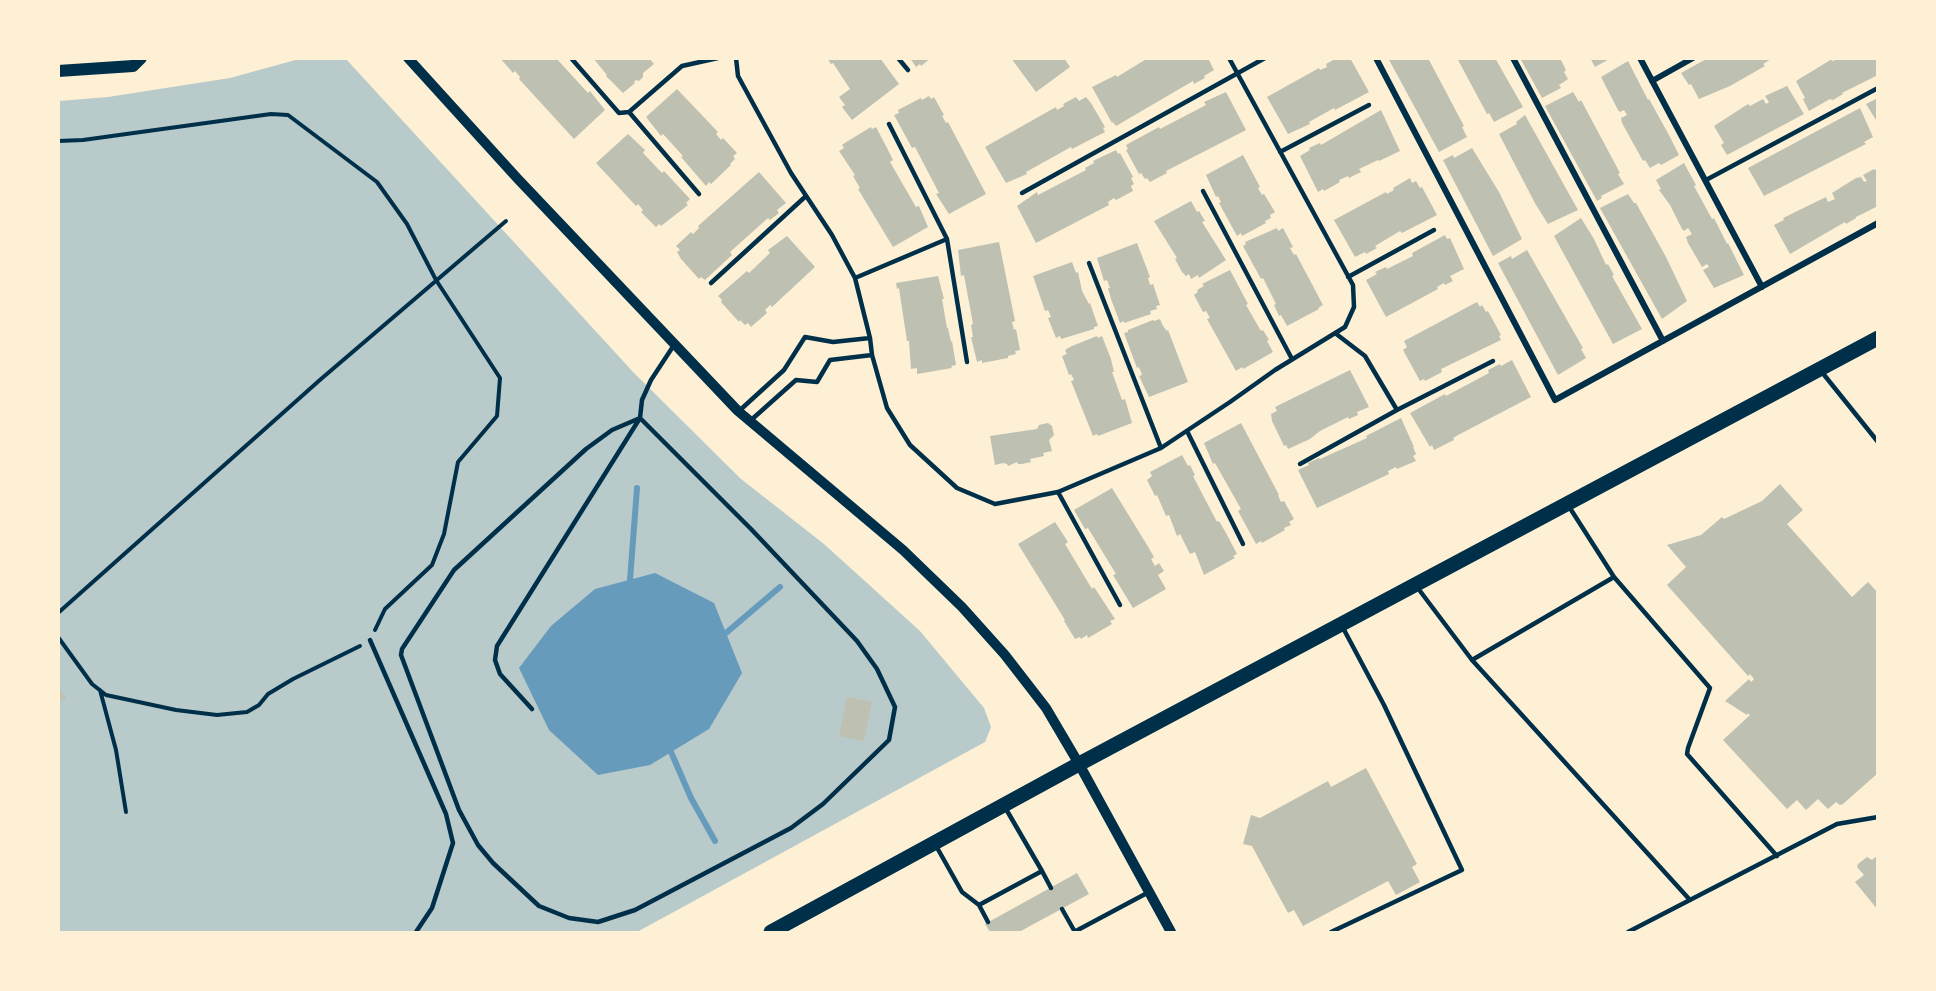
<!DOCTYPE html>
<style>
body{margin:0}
#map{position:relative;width:1936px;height:991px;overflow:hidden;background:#fdf0d5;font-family:Inter,sans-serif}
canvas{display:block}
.frame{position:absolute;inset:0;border:60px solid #fdf0d5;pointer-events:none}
</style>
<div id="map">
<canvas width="1936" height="991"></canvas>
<div class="frame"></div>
</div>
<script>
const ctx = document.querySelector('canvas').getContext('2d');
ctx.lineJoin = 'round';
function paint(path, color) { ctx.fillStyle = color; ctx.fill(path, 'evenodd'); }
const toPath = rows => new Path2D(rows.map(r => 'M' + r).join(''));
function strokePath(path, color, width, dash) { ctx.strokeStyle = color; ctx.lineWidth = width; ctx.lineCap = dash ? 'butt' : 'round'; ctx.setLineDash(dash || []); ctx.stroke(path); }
paint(toPath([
 [299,59,346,59,634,373,741,479,824,544,920,631,984,708,991,727,985,742,637,932,59,932,59,101,108,97,230,78]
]), '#b9caca');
paint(toPath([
 [655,573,714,603,742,673,709,729,650,765,598,775,549,730,519,668,551,626,595,589]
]), '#669bbc');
strokePath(toPath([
 [630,580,637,488],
 [726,633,780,587],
 [671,752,691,798,715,841]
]), '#669bbc', 6);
paint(toPath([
 [500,58,556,58,588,93,590,91,605,110,574,139,519,79,520,77,515,71,513,73],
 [593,58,649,58,654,64,643,73,643,77,639,81,636,80,634,82,635,83,623,93,606,76,607,75],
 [827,58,880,58,899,84,852,120,842,107,845,105,839,97,850,89,833,63,831,64],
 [910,58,931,58,921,66,920,64,916,67],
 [1011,58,1064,58,1070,67,1036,92],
 [1148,58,1208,58,1214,70,1204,76,1205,78,1194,84,1193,81,1116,126,1113,122,1112,123,1092,87,1116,75,1117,77],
 [1337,58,1350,58,1369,92,1335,110,1334,108,1309,122,1310,124,1288,134,1267,97,1319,68,1320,70,1327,67,1326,64],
 [1388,58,1428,58,1464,126,1462,127,1467,137,1439,152],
 [1457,58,1495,58,1523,107,1494,122,1489,113,1487,114],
 [1520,58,1560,58,1566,70,1564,72,1568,79,1559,85,1561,88,1542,98],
 [1590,58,1611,58,1595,67],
 [1708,58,1773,58,1763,64,1765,66,1730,86,1699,99,1691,84,1689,85,1681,73],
 [1836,58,1878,58,1878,75,1842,93,1843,94,1833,100,1830,99,1809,111,1803,99,1805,98,1796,81,1832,59,1833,62],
 [1628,61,1648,100,1649,99,1669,135,1679,155,1661,165,1659,163,1650,168,1645,160,1643,161,1622,123,1621,118,1627,115,1624,110,1620,112,1618,110,1601,77],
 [1787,86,1804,114,1727,155,1721,145,1724,143,1714,126,1748,104,1750,106,1763,99,1766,104,1769,102,1765,96],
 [677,89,718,132,716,134,721,140,723,138,737,153,733,156,735,159,730,164,731,165,711,184,709,182,706,186,681,157,683,156,663,134,661,136,646,117],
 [1226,92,1246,130,1166,171,1167,173,1150,182,1147,178,1145,179,1141,173,1139,174,1126,150,1128,149,1126,145,1159,127,1160,129,1206,105,1204,102],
 [1573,92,1579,102,1581,100,1620,173,1618,174,1624,184,1601,196,1602,198,1597,201,1545,106],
 [929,96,931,99,934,97,944,115,942,116,946,123,948,122,986,194,949,214,936,194,939,193,915,147,912,148,894,115,899,113,898,110,921,98,922,100],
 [1076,97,1079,101,1086,97,1091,103,1105,127,1103,128,1105,132,1072,149,1071,147,1026,172,1027,174,1006,183,985,147,1056,107,1057,110,1064,106,1063,104],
 [1878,98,1878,123,1866,104],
 [1860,108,1873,137,1864,142,1866,144,1846,154,1764,196,1748,168],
 [1381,110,1400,151,1379,161,1378,160,1359,169,1361,172,1349,178,1348,176,1339,180,1340,182,1324,191,1323,189,1318,192,1300,156,1310,150,1309,148,1320,143,1321,145],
 [1525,115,1578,210,1548,224,1536,205,1499,134,1517,124,1516,122],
 [871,127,872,129,876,127,887,148,893,160,890,162,916,207,919,206,928,227,893,247,858,189,860,188,853,176,855,175,839,151,844,148,842,145,848,141],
 [628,134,645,150,643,153,662,173,664,171,690,199,686,203,688,205,661,226,659,224,656,227,641,212,643,210,638,204,636,206,596,163],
 [1472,148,1499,192,1522,239,1493,256,1443,160,1453,155,1454,158],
 [1116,150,1118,154,1120,153,1133,177,1131,178,1134,184,1131,186,1133,191,1116,200,1114,198,1108,202,1109,205,1036,243,1017,206,1037,192,1038,195,1086,170,1085,168,1094,163,1093,161],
 [1243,155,1260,187,1258,188,1262,195,1264,194,1275,212,1270,215,1271,218,1265,221,1266,223,1242,236,1241,233,1237,236,1219,203,1221,202,1218,196,1216,197,1206,175],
 [1684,163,1696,185,1694,186,1712,219,1714,218,1727,244,1728,243,1744,275,1714,288,1703,270,1709,267,1707,264,1702,267,1688,243,1686,237,1692,234,1688,228,1684,231,1682,229,1670,205,1659,190,1661,189,1656,180],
 [1874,169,1874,170,1878,169,1878,206,1856,217,1856,218,1846,224,1845,222,1790,254,1774,225,1784,220,1783,218,1826,197,1828,202,1835,199,1832,193,1856,178,1861,177,1864,182,1867,181,1863,175],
 [759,172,786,203,777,210,779,213,770,220,768,218,730,252,732,255,705,280,701,277,699,279,681,259,677,252,680,250,676,246,691,232,693,234,699,228,698,226],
 [1410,178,1412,183,1416,181,1420,188,1422,187,1437,215,1402,233,1400,231,1375,246,1377,248,1366,254,1365,252,1355,257,1334,220,1386,192,1387,194,1394,190,1393,188],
 [1628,194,1634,203,1636,203,1666,257,1687,301,1662,319,1600,208],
 [1191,201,1197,212,1199,211,1205,221,1202,222,1226,260,1199,278,1198,275,1191,279,1189,274,1186,276,1182,272,1175,259,1177,258,1154,221],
 [1581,218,1594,239,1606,265,1608,264,1614,275,1612,276,1642,329,1613,344,1554,236],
 [1277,228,1278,231,1283,228,1293,247,1290,248,1294,255,1296,254,1323,305,1318,308,1319,309,1287,326,1281,315,1279,316,1274,305,1276,304,1263,278,1261,279,1243,246,1246,244,1245,242],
 [1445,235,1447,239,1450,238,1464,269,1450,276,1453,281,1445,285,1444,283,1437,287,1438,289,1386,317,1366,280,1377,274,1375,272,1386,267,1387,269,1413,256,1412,253],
 [787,236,815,267,772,307,770,305,765,310,767,313,751,327,748,323,745,325,740,320,739,322,721,302,722,300,718,296,747,271,749,273,770,253,768,250],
 [999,242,1015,321,1012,322,1014,330,1016,329,1020,350,1015,351,1016,354,1008,356,1008,358,982,363,982,360,977,362,971,337,973,337,971,325,973,324,964,275,961,276,958,250],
 [1137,243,1150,277,1148,278,1150,285,1153,284,1160,305,1156,306,1157,309,1150,311,1151,314,1124,323,1124,321,1120,323,1111,299,1108,288,1110,288,1107,280,1104,281,1097,258],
 [1527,250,1583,348,1581,349,1586,358,1558,375,1498,263,1511,256,1512,259],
 [1072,262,1076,273,1078,272,1082,291,1089,304,1090,303,1098,326,1094,327,1094,329,1061,339,1060,336,1056,338,1048,318,1051,317,1048,310,1045,311,1033,276],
 [1230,270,1248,304,1246,305,1261,331,1263,330,1269,340,1267,341,1273,352,1243,369,1242,367,1236,371,1207,319,1210,318,1206,311,1203,312,1194,295,1198,292,1197,290,1204,286,1202,284],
 [938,276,944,299,942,299,947,328,948,328,951,342,952,341,956,365,951,366,952,368,917,374,917,368,911,369,909,341,907,341,899,288,897,289,896,283],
 [1477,302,1480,307,1482,305,1486,312,1488,311,1501,335,1499,336,1501,340,1441,369,1442,372,1425,381,1424,379,1420,381,1403,350,1407,347,1404,341],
 [1160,319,1163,326,1167,331,1168,330,1188,382,1149,397,1139,376,1142,375,1139,367,1137,368,1124,333,1128,332,1128,330,1153,320,1154,321],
 [1097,336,1098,338,1102,336,1111,359,1114,372,1112,372,1122,400,1125,399,1132,423,1098,436,1097,434,1093,436,1071,381,1074,380,1071,374,1069,375,1062,356,1067,354,1065,350,1072,346],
 [1512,360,1531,397,1460,434,1453,438,1454,440,1434,450,1432,445,1430,447,1410,413,1445,394,1446,396,1489,373,1488,370,1500,364,1501,366],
 [1350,370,1369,407,1357,412,1358,415,1349,419,1348,417,1320,431,1310,439,1288,449,1286,445,1284,446,1272,421,1271,414,1277,411,1275,407],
 [1401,418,1414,447,1413,447,1416,454,1413,456,1416,461,1397,469,1396,467,1388,471,1389,474,1317,508,1298,470,1309,465,1308,463,1319,458,1320,459,1367,438,1366,436],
 [1048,423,1052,426,1054,435,1049,440,1052,451,1043,453,1044,456,1030,459,1031,462,1022,464,1018,464,1017,462,1008,466,1007,464,1003,463,995,465,990,436,1037,429,1039,425],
 [1241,423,1279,495,1278,495,1281,502,1284,501,1294,519,1289,522,1291,525,1284,528,1285,530,1262,543,1261,541,1256,544,1238,511,1241,509,1215,463,1213,464,1204,443],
 [1182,455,1188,466,1190,465,1195,475,1193,476,1217,522,1219,521,1226,533,1237,554,1233,556,1235,558,1204,575,1195,552,1190,554,1180,534,1177,536,1169,515,1166,516,1157,495,1155,496,1147,480,1152,476,1150,472],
 [1780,484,1803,510,1787,524,1852,597,1868,582,1878,593,1878,773,1843,804,1840,805,1836,802,1828,809,1818,799,1806,810,1797,800,1787,809,1723,740,1750,715,1748,713,1747,715,1725,701,1749,679,1751,682,1754,679,1750,674,1748,676,1667,585,1686,567,1667,545,1701,535,1722,517,1724,519,1762,501],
 [1112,488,1147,545,1154,557,1151,559,1155,566,1159,563,1164,571,1158,575,1166,589,1133,608,1113,575,1116,574,1088,528,1085,529,1074,510],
 [1055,522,1068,542,1065,544,1092,589,1094,587,1115,619,1110,621,1112,624,1088,638,1087,635,1081,639,1080,637,1075,639,1064,621,1065,620,1018,544],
 [58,687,66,698,58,703],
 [847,697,872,702,864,741,839,736],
 [1366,768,1417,864,1412,867,1420,882,1396,895,1388,881,1303,926,1294,910,1288,913,1252,846,1243,844,1251,815,1260,818,1328,781,1331,787],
 [1878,855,1878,910,1855,882,1864,875,1857,867,1858,864,1867,857,1872,860],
 [1077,873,1089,894,1019,932,990,932,985,924]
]), '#bec0b2');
strokePath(toPath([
 [58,141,83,140,271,114,288,115,377,182,407,224,436,280,500,378,497,416,458,462,444,534,432,565,385,609,375,630],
 [58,613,321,379,506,221],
 [58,637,92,684,106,695,176,710,217,715,247,712,259,705,268,694,293,679,360,646],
 [100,690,116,750,126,812]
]), '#003049', 4);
strokePath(toPath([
 [571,58,619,113,629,112,682,66,718,58],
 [736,58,738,76,791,173,832,235,855,278,870,338,872,355,887,408,910,445,957,488,995,504,1058,492,1161,448,1230,402,1275,370,1345,327,1354,307,1353,285,1229,58],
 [898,58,908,70],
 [629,112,699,194],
 [889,124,947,239],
 [1280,152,1369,105],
 [1706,180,1878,88],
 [1203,191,1292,359],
 [1022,193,1265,58],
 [1089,263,1161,448],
 [1348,277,1434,230],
 [855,278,947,239,967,362],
 [711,283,806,196],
 [1335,333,1365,356,1397,410,1493,361],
 [1821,371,1878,442],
 [739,411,784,370,805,337,833,342,870,338],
 [640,418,612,430,586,449,454,570,402,649,401,655,459,810,478,845,493,863,539,906,569,918,598,922,635,910,791,828,823,804,889,740,895,707,877,669,857,641,751,529,640,418,642,400,651,380,674,345],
 [750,421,796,380,817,382,830,360,872,355],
 [1187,431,1243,544],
 [1300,464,1397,410],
 [1058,492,1120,605],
 [1568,505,1614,577,1710,688,1688,748,1687,754,1777,856],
 [1417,587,1472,660,1690,900],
 [370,640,446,814,453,843,432,908,416,932],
 [1472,660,1614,577],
 [532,709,500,674,495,660,497,646,640,418],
 [1006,809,1042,871],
 [935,844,962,892,979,905],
 [1062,909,1075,932],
 [988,922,979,905,1042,871,1051,888],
 [1074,932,1149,892],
 [1331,932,1462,870,1384,705,1342,626],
 [1628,932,1837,824,1878,817]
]), '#003049', 4.5);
strokePath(toPath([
 [1376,58,1555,400,1878,223],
 [1513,58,1663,341],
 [1640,58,1762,287],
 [1652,81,1693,58]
]), '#003049', 6);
strokePath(toPath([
 [408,58,517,178,738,411,903,550,962,607,1005,655,1046,708,1079,764,1171,932]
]), '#003049', 10);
strokePath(toPath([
 [58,71,133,66,141,58]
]), '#003049', 12);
strokePath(toPath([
 [771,932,1079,764,1878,338]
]), '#003049', 15);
</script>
